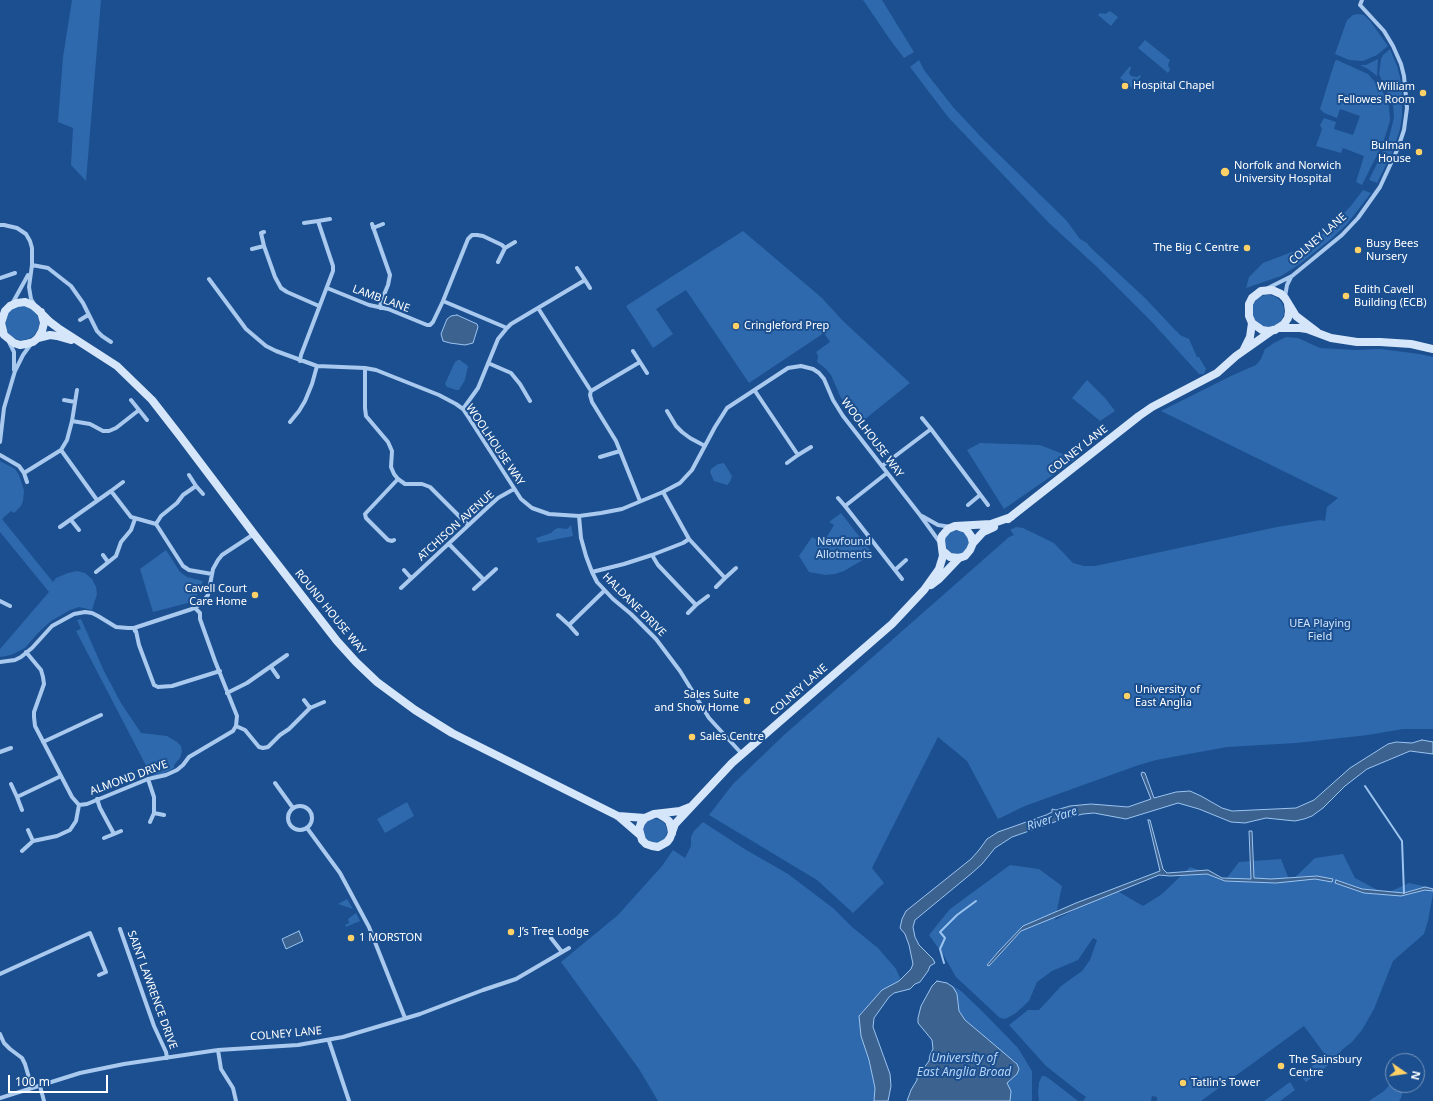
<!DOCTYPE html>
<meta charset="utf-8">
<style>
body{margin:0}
#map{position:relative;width:1433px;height:1101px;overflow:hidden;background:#1b4f8f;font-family:"Noto Sans",sans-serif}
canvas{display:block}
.north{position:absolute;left:1385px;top:1053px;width:40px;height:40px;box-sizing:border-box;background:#1b4f8f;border:1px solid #7695bc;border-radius:50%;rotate:103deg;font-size:11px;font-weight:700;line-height:16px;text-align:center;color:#fff}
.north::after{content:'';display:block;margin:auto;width:14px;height:18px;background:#ffd166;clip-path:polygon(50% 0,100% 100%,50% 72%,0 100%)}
.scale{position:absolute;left:8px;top:1075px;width:100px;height:18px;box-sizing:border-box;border:2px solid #fff;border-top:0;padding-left:5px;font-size:12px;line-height:14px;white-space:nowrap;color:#fff;-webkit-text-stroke:3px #1b4f8f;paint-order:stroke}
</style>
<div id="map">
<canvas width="1433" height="1101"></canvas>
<div class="north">N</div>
<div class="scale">100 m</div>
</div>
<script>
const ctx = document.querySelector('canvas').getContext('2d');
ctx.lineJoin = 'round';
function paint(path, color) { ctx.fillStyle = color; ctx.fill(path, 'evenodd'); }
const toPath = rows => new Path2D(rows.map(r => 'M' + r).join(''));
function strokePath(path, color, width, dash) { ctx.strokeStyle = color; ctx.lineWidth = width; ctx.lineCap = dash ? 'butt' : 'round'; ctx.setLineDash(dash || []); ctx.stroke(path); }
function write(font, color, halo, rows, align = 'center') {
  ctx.font = font + ' "Noto Sans",sans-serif'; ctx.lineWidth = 4; ctx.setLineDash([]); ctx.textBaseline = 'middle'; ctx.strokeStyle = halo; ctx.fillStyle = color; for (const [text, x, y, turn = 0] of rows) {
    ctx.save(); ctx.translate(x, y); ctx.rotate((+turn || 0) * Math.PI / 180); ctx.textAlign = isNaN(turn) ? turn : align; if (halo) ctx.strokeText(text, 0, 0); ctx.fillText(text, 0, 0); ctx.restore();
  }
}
paint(toPath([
 [72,0,101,0,86,181,71,165,73,128,58,122,63,57],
 [863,0,882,0,914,52,904,58,891,41],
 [1110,11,1118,17,1111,26,1098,15,1100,13,1105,14],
 [1358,14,1364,15,1370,21,1388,46,1377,55,1363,61,1349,60,1335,54,1347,20,1353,15],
 [1145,40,1170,60,1168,65,1170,70,1168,73,1138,48],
 [1390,49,1397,66,1400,77,1402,91,1402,116,1400,129,1392,153,1377,183,1369,180,1388,141,1394,118,1393,105,1379,74,1381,59,1383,55],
 [1378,59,1377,76,1368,69,1360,65,1366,65],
 [919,60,924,70,953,107,982,138,1066,220,1080,239,1087,243,1090,247,1145,298,1180,335,1189,339,1197,357,1199,357,1206,369,1204,374,1199,374,1151,321,1097,267,1049,223,948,117,910,67],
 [1337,60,1368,74,1382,90,1389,106,1390,121,1383,143,1362,185,1356,182,1364,156,1343,148,1341,153,1316,146,1322,129,1320,125,1324,118,1336,122,1334,129,1353,135,1360,116,1340,109,1337,118,1324,113,1320,109,1335,61],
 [1130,66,1131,68,1129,73,1131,76,1137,77,1140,75,1141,76,1132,88,1120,78],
 [1363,190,1371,193,1347,224,1331,239,1300,264,1281,276,1246,288,1249,277,1263,263,1297,250,1314,241,1327,230,1350,207],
 [743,231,822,298,842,320,910,383,859,424,840,396,831,375,825,368,817,362,818,356,816,352,830,342,824,333,749,383,686,290,656,309,673,334,653,348,626,306],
 '1252 311a16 16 0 1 1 32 0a16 16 0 1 1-32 0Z',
 '5 323a17 17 0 1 1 34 0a17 17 0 1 1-34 0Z',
 [1286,337,1298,338,1320,348,1356,350,1380,349,1420,354,1433,357,1433,729,1403,729,1368,735,1296,743,1227,747,1156,760,1136,766,1025,806,998,819,967,761,938,737,872,868,884,883,853,913,817,880,709,815,733,784,784,735,1009,537,1014,535,1010,530,1016,527,1023,528,1054,543,1073,563,1084,566,1095,566,1277,527,1320,520,1325,521,1327,507,1338,498,1161,411,1233,375,1256,365,1261,359,1265,349,1274,343],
 [458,360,460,360,468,366,465,380,459,390,456,390,447,387,445,384,453,366,455,362],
 [1087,380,1105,398,1115,411,1100,421,1072,398],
 [980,443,1040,445,1076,459,1004,509,967,450],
 [0,461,15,469,19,475,24,490,23,501,21,506,14,513,11,511,2,519,53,582,56,578,68,573,77,571,85,573,92,579,96,587,97,594,92,610,79,607,70,610,51,621,38,633,25,648,11,655,0,657,0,649,49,592,0,532],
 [724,463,732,476,730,482,727,485,714,481,710,472,711,469,718,464],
 [841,513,873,554,844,571,835,574,825,575,809,572,799,556,812,537,823,543,834,525,829,522],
 [571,525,573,536,538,543,536,538,551,533,554,530,558,528,567,529],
 '945 542a12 12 0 1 1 24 0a12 12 0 1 1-24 0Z',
 [166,550,180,572,187,577,203,581,197,595,188,603,153,612,140,569],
 [81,619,104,671,121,703,141,733,167,736,177,742,181,746,182,752,180,758,174,765,174,768,153,779,76,631,81,629,77,620],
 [407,802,414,816,385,833,377,819],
 '643 831a12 12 0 1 1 24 0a12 12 0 1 1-24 0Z',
 [703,822,743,848,788,874,833,908,852,927,878,948,896,969,901,980,882,990,859,1016,861,1036,869,1060,875,1088,874,1101,658,1101,639,1069,561,962,618,915,662,866,673,850,685,858,691,846,691,837,694,831],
 [1343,854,1355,878,1385,894,1409,883,1433,888,1433,894,1428,921,1424,934,1393,961,1374,1009,1362,1030,1352,1042,1343,1049,1326,1067,1306,1082,1300,1075,1326,1056,1304,1026,1201,1101,1157,1101,1157,1097,1152,1096,1151,1101,1083,1101,1086,1097,1079,1092,1046,1066,1009,1025,1028,1010,1039,1010,1061,986,1082,971,1090,960,1097,940,1093,938,1078,960,1052,971,1037,982,1029,1001,1016,1013,1005,1019,1000,1018,956,977,944,956,929,935,950,909,1010,865,1039,869,1062,886,1055,920,1114,889,1143,906,1162,894,1190,867,1226,879,1239,862,1281,859,1290,882,1315,858],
 [347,899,353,909,338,904],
 [356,913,360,921,346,927,345,925,349,923,348,919],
 [951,985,961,991,982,1011,1018,1048,1032,1071,1032,1101,1010,1101,1011,1092,1007,1083,1014,1077,1019,1069,1018,1066,1015,1061,999,1050,990,1041,965,1020,959,1011,957,994],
 [1042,1076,1045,1076,1051,1080,1078,1101,1039,1101,1038,1093,1039,1082],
 [1393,1081,1393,1085,1404,1085,1401,1098,1399,1101,1369,1101,1384,1091],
 [1290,1082,1295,1090,1280,1101,1264,1101]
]), '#2e69ad');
const water = toPath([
 [457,315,477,324,478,327,473,343,465,345,450,343,443,341,441,334,447,319,451,316,457,315],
 [1422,740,1433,742,1433,754,1410,751,1367,769,1345,786,1323,808,1312,816,1304,819,1295,821,1266,818,1245,823,1231,822,1199,809,1178,803,1126,819,1094,813,1083,814,1066,818,1012,837,995,848,982,864,972,873,915,920,913,927,915,937,919,945,933,959,935,963,930,966,928,971,920,982,915,984,910,989,894,993,889,997,874,1018,873,1027,890,1074,891,1086,888,1101,874,1101,875,1088,869,1060,861,1036,859,1016,882,990,899,981,911,969,913,964,909,945,905,934,900,928,902,919,906,911,971,859,979,850,987,839,998,832,1046,815,1052,812,1052,809,1056,810,1070,806,1091,804,1128,807,1151,799,1141,774,1142,772,1145,773,1154,798,1176,792,1190,791,1201,796,1222,808,1232,811,1296,808,1314,800,1350,768,1388,744,1396,742,1412,743,1422,740],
 [1148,820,1150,820,1163,869,1167,873,1208,870,1222,878,1251,879,1249,831,1252,831,1254,878,1271,879,1317,876,1333,879,1332,882,1315,879,1276,883,1225,881,1207,874,1170,876,1159,875,1021,931,989,966,987,965,999,951,1023,926,1076,903,1160,871,1148,820],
 [1336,880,1362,889,1404,893,1425,887,1433,889,1433,891,1425,890,1401,896,1364,893,1335,883,1336,880],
 [299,931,303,941,286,949,282,939,299,931],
 [937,981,947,983,953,987,957,994,959,1011,965,1020,1017,1064,1019,1069,1017,1074,1007,1083,1011,1091,1010,1101,907,1101,911,1090,917,1080,917,1077,929,1061,930,1055,933,1049,932,1040,918,1023,918,1018,921,1006,932,986,937,981]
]);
paint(water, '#3c6290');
strokePath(water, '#9cc4f0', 1);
strokePath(toPath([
 [1365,786,1402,841,1404,893],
 [944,963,940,949,945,938,940,932,957,915,976,901]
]), '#9cc4f0', 2);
strokePath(toPath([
 [304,223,318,221],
 [372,224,390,275,388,285,381,302,380,308],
 [0,225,4,225,17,228,26,234,30,241,32,248,32,265,29,287,31,299,34,304],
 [373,228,383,224],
 [264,232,261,233,264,246,275,277,281,288,287,292,319,306],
 [252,249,264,246],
 [498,262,505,248],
 [32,265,48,268,71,286,83,303,97,331,102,336,111,342],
 [0,278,15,273],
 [209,279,246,329,266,346,276,351,317,366,365,368,376,370,439,395,456,404,463,409,467,415,521,499,532,508,549,514,579,516,601,513,622,509,663,492,680,483,692,470,715,427,727,408,788,368,801,366,813,369,819,373,824,379,833,400,843,416,920,515,941,544],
 [585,280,590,288],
 [327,288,369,305,388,309,427,325,430,325,433,322,443,301],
 [1268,288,1292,276,1342,235,1358,218,1380,187,1398,148,1404,130,1407,108,1404,76,1401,64,1393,46,1384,31,1360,5,1362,0],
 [1285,297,1287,285,1291,277],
 [12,304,28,275],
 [538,308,591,391,590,395,592,402,616,441,640,501],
 [80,320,88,315],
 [507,328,443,301,468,239,472,235,477,235,483,236,502,245,505,248,515,242],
 [9,342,14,352,14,370],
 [633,351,647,373],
 [300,361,301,355,333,271,333,266,318,221,330,219],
 [488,363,511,373,520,384,530,401],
 [365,368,365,408,366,416,388,442,392,451,391,467,394,474,398,479,405,484,422,484,430,487,468,525],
 [591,391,640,362],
 [755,391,798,455,811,447],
 [64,400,75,402],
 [131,400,139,410],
 [463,409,478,388,498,339,507,328,511,324,585,280,577,268],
 [667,411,676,426,682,432,690,438,705,446],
 [922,418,931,429],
 [72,421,90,424,103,431,109,431,116,428,139,410,147,420],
 [290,422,299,411,305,401,312,384,317,366],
 [0,442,4,408,15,371,23,355,31,344],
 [61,450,97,500],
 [0,455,19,466,24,473,27,482],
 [600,457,620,451],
 [787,463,798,455],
 [882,466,931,429,988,505],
 [24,473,61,450,67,440,72,421,77,390],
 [189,475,196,486],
 [123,482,111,491,131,517,156,524,183,566,189,570,212,574],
 [838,498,845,506,887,473],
 [968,505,980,495],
 [845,506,902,579],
 [579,516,581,538,586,556,592,572,597,582,613,599,631,614,656,639,680,671,709,718,742,754],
 [922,516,938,525,951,527],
 [71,520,79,530],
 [156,524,161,516,177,503,183,495,196,486,203,494],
 [60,527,111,491],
 [689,539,725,578,716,587],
 [394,540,392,541,388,540,366,518,365,514,398,479],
 [449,544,484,580,496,569],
 [103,555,108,562],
 [652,555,658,565,696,605,688,613],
 [404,570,411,578],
 [895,570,906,560],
 [96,572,116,556,121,542,131,530,135,519],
 [592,572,624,564,652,555,683,543,689,539,663,492],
 [725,578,736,568],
 [401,588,488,507,498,498,514,489],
 [474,589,484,580],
 [0,601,10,606],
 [696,605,708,596],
 [558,615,569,625],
 [134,628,135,631,136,631,139,645,154,685,158,687,172,686,220,671],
 [577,634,569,625,604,591],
 [26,652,41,670,43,677,44,684,34,712,34,717,35,726,72,797,79,805,87,804,148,779,166,775,177,770,183,765,189,757,233,731,236,726,237,716,215,661,200,619,200,613,195,608],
 [0,662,15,660,21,657,32,648,52,626,74,614,85,612,92,613,98,616,116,627,128,628,134,628,192,609,201,604,208,595,213,569,218,560,222,555,254,534],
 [271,667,278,677],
 [227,693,247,683,287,655],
 [304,700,310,708],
 [236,726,245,730,259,747,263,748,268,747,280,735,289,729,310,708,324,702],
 [43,742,101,715],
 [0,752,11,748],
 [148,779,154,797,154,813,150,822],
 [275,783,293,808],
 [11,784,17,797],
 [97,799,100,808,114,834,121,831],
 '288 818a12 12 0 1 1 24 0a12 12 0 1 1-24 0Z',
 [22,810,17,797,61,776],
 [154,813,164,815],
 [307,828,340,873,369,927,405,1018],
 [28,830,33,841],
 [104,838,114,834],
 [22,851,33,841,57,836,70,830,76,821,79,805],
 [120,929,154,1026,166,1052,167,1058],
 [551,938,562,952],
 [0,974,90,933,106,972,99,975],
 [0,1034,4,1043,10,1049,22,1058,25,1064,32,1088],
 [329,1041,349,1101],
 [218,1050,221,1069,233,1088,236,1101],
 [40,1086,44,1101],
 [0,1098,80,1073,124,1064,218,1050,298,1045,343,1037,420,1014,483,990,516,979,569,948]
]), '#a9c9ee', 4);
strokePath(toPath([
 [1288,304,1289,311,1288,318,1284,324,1275,330,1268,331,1262,330,1252,323,1249,316,1249,304,1252,298,1261,291,1272,290,1281,294,1285,298,1296,316,1317,332],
 [41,312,44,323,42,331,38,338,33,342,26,344,20,345,14,343,4,335,1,323,5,311,10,306,17,303,25,302,32,305,37,309,50,322,58,328,117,366,152,400,180,436,254,534,337,641,356,662,377,682,415,710,452,733,618,816,640,835],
 [1278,328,1300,328,1307,329,1331,338,1357,342,1380,342,1411,344,1433,349],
 [38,338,50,335,57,336,71,340],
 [1244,349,1250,337,1252,323],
 [1008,519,1139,416,1152,407,1217,373,1236,356,1273,330],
 [973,543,983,532,994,527],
 [943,551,950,557,959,558,965,556,970,550,973,543,971,536,966,529,960,527],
 [931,585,939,579,959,558],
 [690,807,680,811,654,814,645,818,641,823,639,829,642,840,646,844,652,846,658,847,667,842,670,838,675,824,732,763,892,624,924,590,939,569,943,556,941,540,942,536,948,529,955,526,991,524,1011,517],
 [659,814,664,817,669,821,671,827,672,833],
 [618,816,645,818]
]), '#d6e6fa', 8);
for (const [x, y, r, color] of [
 [1125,86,4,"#ffd166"],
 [1423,93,4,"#ffd166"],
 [1419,152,4,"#ffd166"],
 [1225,172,5,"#ffd166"],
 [1247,248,4,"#ffd166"],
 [1358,250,4,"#ffd166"],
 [1346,296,4,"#ffd166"],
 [736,326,4,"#ffd166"],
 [255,595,4,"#ffd166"],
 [1127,696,4,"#ffd166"],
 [747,701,4,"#ffd166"],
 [692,737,4,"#ffd166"],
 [511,932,4,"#ffd166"],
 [351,938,4,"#ffd166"],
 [1281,1066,4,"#ffd166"],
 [1183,1083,4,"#ffd166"]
]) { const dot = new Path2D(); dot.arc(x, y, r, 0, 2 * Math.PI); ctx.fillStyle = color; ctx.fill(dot); strokePath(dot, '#1b4f8f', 1.5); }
write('11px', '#fff', '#1b4f8f', [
 ["Hospital Chapel",1133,86],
 ["William",1415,87,"right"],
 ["Fellowes Room",1415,100,"right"],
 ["Bulman",1411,146,"right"],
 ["House",1411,159,"right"],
 ["Norfolk and Norwich",1234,166],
 ["University Hospital",1234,179],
 ["Busy Bees",1366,244],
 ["Nursery",1366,257],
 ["The Big C Centre",1239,248,"right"],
 ["Edith Cavell",1354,290],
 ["Building (ECB)",1354,303],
 ["Cringleford Prep",744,326],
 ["Cavell Court",247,589,"right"],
 ["Care Home",247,602,"right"],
 ["University of",1135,690],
 ["East Anglia",1135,703],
 ["Sales Suite",739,695,"right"],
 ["and Show Home",739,708,"right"],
 ["Sales Centre",700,737],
 ["J’s Tree Lodge",519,932],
 ["1 MORSTON",359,938],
 ["The Sainsbury",1289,1060],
 ["Centre",1289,1073],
 ["Tatlin's Tower",1191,1083]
], 'left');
write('11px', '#fff', '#1b4f8f', [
 ["COLNEY LANE",1318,239,-41],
 ["LAMB LANE",381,299,20],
 ["WOOLHOUSE WAY",872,438,53],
 ["WOOLHOUSE WAY",495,445,56],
 ["COLNEY LANE",1078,450,-38],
 ["ATCHISON AVENUE",456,526,-42],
 ["HALDANE DRIVE",634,605,45],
 ["ROUND HOUSE WAY",330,612,51],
 ["COLNEY LANE",799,690,-41],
 ["ALMOND DRIVE",129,778,-20],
 ["SAINT LAWRENCE DRIVE",152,990,70],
 ["COLNEY LANE",286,1034,-5]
]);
write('11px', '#cfe3fa', '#1b4f8f', [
 ["Newfound",844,542],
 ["Allotments",844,555],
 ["UEA Playing",1320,624],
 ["Field",1320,637]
]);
write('italic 12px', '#b5d3f5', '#1b4f8f', [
 ["River Yare",1052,819,-18],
 ["University of",964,1059],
 ["East Anglia Broad",964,1073]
]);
</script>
